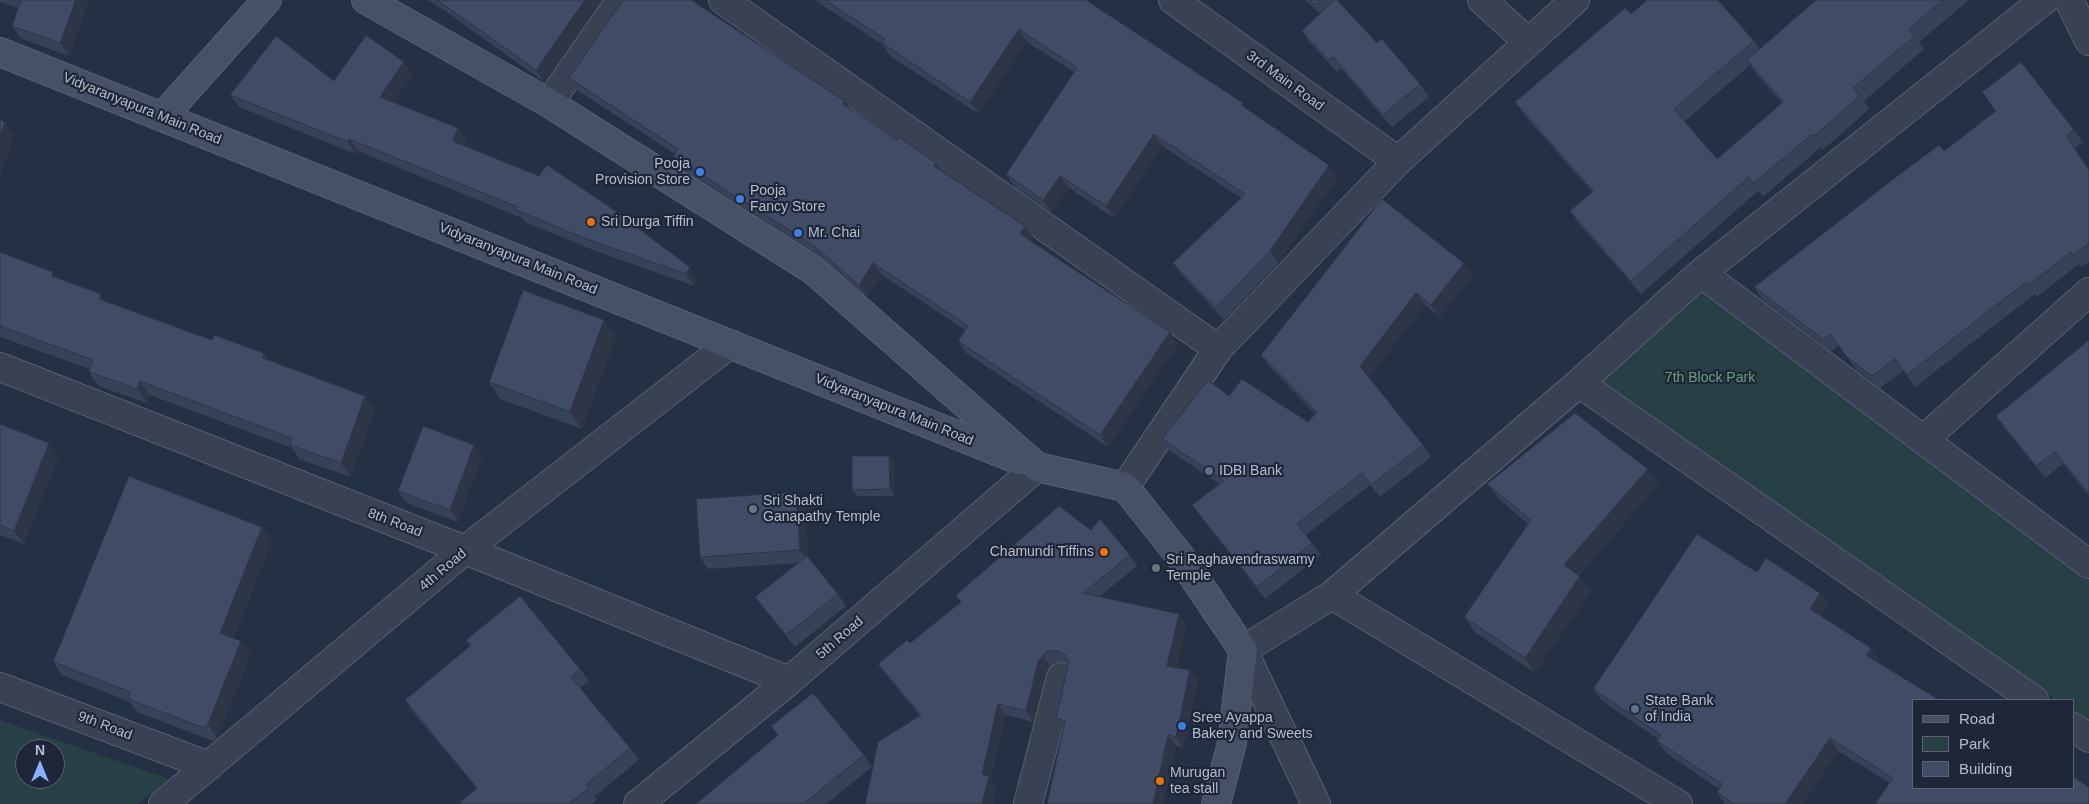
<!DOCTYPE html>
<style>
body{margin:0}
#map{position:relative;width:2089px;height:804px;overflow:hidden;background:#243044;font-family:Arial,sans-serif}
canvas{display:block}
.legend{position:absolute;left:1912px;top:699px;width:162px;height:90px;box-sizing:border-box;background:#1d2739;border:1px solid #5a6374;margin:0;padding:6px 9px;list-style:none;font-size:15px;color:#b6bdcd}
.legend li{display:flex;align-items:center;gap:10px;height:25px}
.legend b{width:25px;border:1px solid #5a6374}
.north{position:absolute;left:15px;top:739px;width:50px;height:50px;box-sizing:border-box;background:#1d2739;border:1px solid #5a6374;border-radius:50%;rotate:0deg;font-size:14px;font-weight:700;line-height:20px;text-align:center;color:#b6bdcd}
.north::after{content:'';display:block;margin:auto;width:18px;height:22px;background:#89afff;clip-path:polygon(50% 0,100% 100%,50% 72%,0 100%)}
</style>
<div id="map">
<canvas width="2089" height="804"></canvas>
<ul class="legend">
<li><b style="height:6px;background:#465067"></b>Road</li>
<li><b style="height:14px;background:#264045"></b>Park</li>
<li><b style="height:14px;background:#404c65"></b>Building</li>
</ul>
<div class="north">N</div>
</div>
<script>
const ctx = document.querySelector('canvas').getContext('2d');
ctx.lineJoin = 'round';
function paint(path, color) { ctx.fillStyle = color; ctx.fill(path, 'evenodd'); }
const toPath = rows => new Path2D(rows.map(r => 'M' + r).join(''));
function strokePath(path, color, width, dash) { ctx.strokeStyle = color; ctx.lineWidth = width; ctx.lineCap = dash ? 'butt' : 'round'; ctx.setLineDash(dash || []); ctx.stroke(path); }
function write(font, color, halo, rows, align = 'center') {
  ctx.font = font + ' Arial,sans-serif'; ctx.lineWidth = 4.5; ctx.setLineDash([]); ctx.textBaseline = 'middle'; ctx.strokeStyle = halo; ctx.fillStyle = color; for (const [text, x, y, turn = 0] of rows) {
    ctx.save(); ctx.translate(x, y); ctx.rotate((+turn || 0) * Math.PI / 180); ctx.textAlign = isNaN(turn) ? turn : align; if (halo) ctx.strokeText(text, 0, 0); ctx.fillText(text, 0, 0); ctx.restore();
  }
}
paint(toPath([
 [1703,289,2089,578,2089,723,2073,712,2073,700,2056,700,1599,382],
 [0,720,169,779,138,804,0,804],
 [25,749,55,749,55,779,25,779]
]), '#264045');
const minor = toPath([
 [723,0,1218,349],
 [1173,0,1398,161],
 [1482,0,1528,42],
 [2069,0,2089,41],
 [549,103,621,0],
 [1701,273,2089,564],
 [0,367,465,550,789,681],
 [1579,383,2034,700],
 [1923,440,2089,292],
 [1125,487,1218,349,1398,161,1575,0],
 [1332,595,1678,804],
 [0,687,209,766],
 [2073,727,2089,738],
 [163,804,465,550,730,344],
 [638,804,789,681,1037,467],
 [1028,804,1061,677],
 [1316,804,1243,650,1332,595,1579,383,1701,273,2044,0]
]);
const secondary = toPath([
 [366,0,549,103,813,270,1037,467,1125,487,1179,555,1243,650,1232,743,1216,804],
 [0,52,1019,460],
 [162,117,267,0]
]);
strokePath(minor, '#576071', 30);
strokePath(secondary, '#576071', 30);
strokePath(minor, '#384254', 28);
strokePath(secondary, '#465067', 28);
paint(toPath([
 [0,0,89,0,69,56,20,38,12,26,18,8,0,2],
 [428,0,602,0,544,82,448,13],
 [815,0,1086,0,1248,110,1338,177,1278,263,1224,320,1182,275,1173,263,1241,198,1162,146,1114,218,1069,188,1051,212,1014,186,1006,174,1074,72,1027,42,979,114,890,56,883,45],
 [1305,0,1340,0,1338,1,1377,43,1420,84,1429,97,1392,127,1341,69,1337,72,1310,43,1302,31,1320,14],
 [1816,0,1969,0,1919,42,1924,49,1864,101,1869,109,1823,150,1821,147,1763,197,1758,191,1641,294,1579,224,1570,211,1592,192,1525,116,1515,102,1631,14,1754,41,1760,49],
 [1750,65,1756,74,1782,103,1717,159,1684,122],
 [413,74,393,102,458,128,467,140,464,146,698,279,694,286,593,250,525,222,522,218,358,151,356,154,239,107,230,95,334,81],
 [569,78,851,109,941,171,1034,238,1031,242,1178,344,1108,447,966,353,958,341,965,330,882,275,867,297,821,257,682,169,674,157,675,154,577,90],
 [1982,92,2074,130,2083,142,2075,148,2089,169,2089,262,2081,267,2079,264,2037,297,2035,294,1915,387,1903,371,1880,388,1857,370,1838,346,1831,351,1762,299,1754,287,1944,151,1995,111],
 [1382,199,1473,275,1440,317,1425,305,1369,377,1423,445,1431,457,1380,497,1370,485,1306,535,1321,555,1265,599,1201,517,1192,505,1219,484,1170,451,1162,439,1229,396,1308,422,1315,414,1270,367,1261,355],
 [0,252,57,277,107,302,365,396,375,410,351,477,299,459,292,448,150,395,147,403,98,386,89,372,90,369,0,337],
 [616,336,582,429,500,399,489,382],
 [2089,340,2089,496,2063,464,2045,478,2004,428,1996,416],
 [0,424,49,443,58,457,24,544,0,535],
 [889,456,894,462,894,496,857,496,852,490],
 [482,457,458,522,407,503,398,491],
 [1487,484,1659,484,1579,575,1580,576,1591,591,1535,673,1475,632,1464,617,1528,524,1498,498],
 [796,492,805,504,808,558,838,594,846,606,795,647,764,609,755,597,798,563,708,569,700,557],
 [262,527,272,541,233,638,251,654,217,738,213,741,137,712,130,702,62,675,53,662],
 [1091,530,1130,555,1137,566,1099,597,1179,614,1186,625,1177,668,1190,670,1198,681,1183,748,1176,746,1163,804,1047,804,1064,729,1056,718,1068,664,1065,662,1056,662,1050,666,1046,673,1033,722,1006,715,991,779,996,787,920,716,886,675,878,664,910,643,961,602,956,595],
 [1697,534,1757,572,1766,558,1820,593,1828,605,1821,616,1871,648,1879,660,1878,662,1939,700,1913,700,1913,788,2073,788,2073,777,2089,787,2089,804,1875,804,1890,783,1838,751,1802,804,1725,804,1717,792,1719,789,1666,753,1657,741,1658,739,1602,701,1593,689],
 [466,640,580,669,589,681,580,688,630,748,639,760,595,796,597,800,592,804,458,804,477,789,413,712,405,700,470,646],
 [771,726,864,755,872,767,826,804,696,804,778,736]
]), '#374157');
paint(toPath([
 [76,0,89,0,69,56,60,43],
 [585,0,602,0,544,82,536,70],
 [1019,29,1027,42,979,114,970,102],
 [404,62,413,74,388,109,380,97],
 [845,101,853,113,843,104],
 [1243,103,1251,115,1241,105],
 [5,122,15,136,0,177,0,136],
 [458,128,467,140,461,153,453,141],
 [1154,134,1162,146,1114,218,1106,206],
 [349,139,358,151,356,154,348,142],
 [936,163,944,175,934,166],
 [1329,165,1338,177,1278,263,1270,251],
 [1060,176,1069,188,1051,212,1043,200],
 [1025,226,1034,238,1028,246,1020,234],
 [873,263,882,275,867,297,859,285],
 [1464,263,1473,275,1440,317,1431,305],
 [690,267,698,279,694,286,686,274],
 [1416,293,1425,305,1368,378,1360,366],
 [101,294,111,308,99,299],
 [604,320,616,336,582,429,570,412],
 [1170,332,1178,344,1108,447,1100,435],
 [264,353,274,367,263,358],
 [140,381,150,395,147,403,137,389],
 [365,396,375,410,351,477,341,463],
 [49,443,58,457,24,544,14,531],
 [474,445,482,457,458,522,450,510],
 [889,456,894,462,894,496,890,489],
 [1648,469,1659,484,1574,580,1564,565],
 [796,492,805,504,809,562,800,550],
 [262,527,272,541,229,646,220,633],
 [1580,576,1591,591,1535,673,1525,658],
 [1820,593,1828,605,1818,621,1810,609],
 [1179,614,1186,625,1175,676,1167,666],
 [241,641,251,654,217,738,208,724],
 [1871,648,1879,660,1875,667,1866,655],
 [1043,655,1050,666,1046,673,1033,722,1026,711,1038,662],
 [1190,670,1198,681,1183,748,1176,737],
 [998,704,1006,715,991,779,996,787,993,804,982,804,982,774],
 [1168,735,1176,746,1163,804,1153,804],
 [1830,738,1838,751,1802,804,1785,804]
]), '#2d3547');
const building = toPath([
 [21,0,76,0,60,43,12,26,21,0],
 [437,0,585,0,536,70,437,0],
 [623,0,691,0,845,101,843,104,897,140,899,137,936,163,934,166,1025,226,1020,234,1170,332,1100,435,958,341,968,326,873,263,859,285,813,245,674,157,678,149,569,78,623,0],
 [825,0,1086,0,1243,103,1241,105,1329,165,1270,251,1216,308,1173,263,1245,194,1154,134,1106,206,1060,176,1043,200,1006,174,1077,68,1019,29,970,102,882,43,885,39,825,0],
 [1309,0,1320,0,1315,5,1309,0],
 [1334,0,1337,0,1377,43,1382,39,1420,84,1383,115,1333,57,1329,60,1302,31,1334,0],
 [1647,0,1718,0,1754,41,1674,109,1717,159,1783,102,1747,60,1816,0,1943,0,1909,29,1915,36,1853,88,1860,96,1814,136,1812,134,1754,183,1749,177,1631,281,1570,211,1593,191,1515,102,1625,8,1631,14,1647,0],
 [366,35,404,62,380,97,458,128,453,141,539,176,547,165,607,205,690,267,686,274,584,238,516,210,518,207,349,139,348,142,230,95,276,36,334,81,366,35],
 [2021,62,2074,130,2066,136,2089,170,2089,244,2072,255,2071,252,2029,285,2026,282,1907,375,1895,359,1872,376,1848,358,1830,334,1823,339,1754,287,1896,177,1939,145,1944,151,1996,111,1982,92,2021,62],
 [0,120,5,122,0,136,0,120],
 [1382,199,1464,263,1431,305,1416,293,1360,366,1423,445,1371,485,1362,473,1297,524,1312,543,1257,587,1192,505,1224,481,1162,439,1208,380,1229,396,1242,379,1308,422,1317,412,1261,355,1382,199],
 [0,252,53,272,52,276,101,294,99,299,212,340,214,335,264,353,263,358,365,396,341,463,290,445,292,438,140,381,137,389,89,372,93,360,0,326,0,252],
 [523,290,604,320,570,412,489,382,523,290],
 [2089,340,2089,494,2055,452,2036,466,1996,416,2089,340],
 [1575,413,1648,469,1564,565,1580,576,1525,658,1464,617,1531,520,1487,484,1575,413],
 [0,424,49,443,14,531,0,525,0,424],
 [423,426,474,445,450,510,398,491,423,426],
 [852,456,889,456,890,489,852,490,852,456],
 [129,476,262,527,220,633,241,641,208,724,204,728,128,699,130,692,53,662,129,476],
 [796,492,800,550,700,557,696,499,796,492],
 [1059,506,1091,530,1100,519,1130,555,1083,593,1179,614,1167,666,1190,670,1176,737,1168,735,1153,804,1047,804,1065,721,1056,718,1069,662,1065,655,1058,651,1049,651,1043,655,1038,662,1026,711,998,704,982,774,989,776,982,804,865,804,878,742,921,715,878,664,907,640,910,643,961,602,956,595,1059,506],
 [1697,534,1757,572,1766,558,1820,593,1810,609,1871,648,1866,655,1939,700,1913,700,1913,788,2073,788,2073,777,2089,787,2089,804,1875,804,1893,778,1830,738,1785,804,1734,804,1717,792,1722,784,1657,741,1661,735,1593,689,1697,534],
 [807,556,838,594,786,635,755,597,807,556],
 [520,596,580,669,571,677,630,748,586,785,589,788,568,804,458,804,477,788,405,700,471,645,466,640,520,596],
 [813,693,864,755,803,804,696,804,778,735,771,726,813,693]
]);
paint(building, '#404c65');
strokePath(building, '#2d3547', 1);
for (const [x, y, r, color] of [
 [700,172,5,"#3f7fe0"],
 [740,199,5,"#3f7fe0"],
 [591,222,5,"#e8710a"],
 [798,233,5,"#3f7fe0"],
 [1209,471,5,"#5c6f8a"],
 [753,509,5,"#6b7280"],
 [1104,552,5,"#e8710a"],
 [1156,568,5,"#6b7280"],
 [1635,709,5,"#5c6f8a"],
 [1182,726,5,"#3f7fe0"],
 [1160,781,5,"#e8710a"]
]) { const dot = new Path2D(); dot.arc(x, y, r, 0, 2 * Math.PI); ctx.fillStyle = color; ctx.fill(dot); strokePath(dot, '#1d2739', 2); }
write('14px', '#b6bdcd', '#1d2739', [
 ["3rd Main Road",1285,81,36],
 ["Vidyaranyapura Main Road",142,109,22],
 ["Vidyaranyapura Main Road",518,259,22],
 ["Vidyaranyapura Main Road",894,410,22],
 ["8th Road",395,523,21],
 ["4th Road",443,570,-40],
 ["5th Road",840,638,-41],
 ["9th Road",105,726,21]
]);
write('14px', '#b6bdcd', '#1d2739', [
 ["Pooja",690,164,"right"],
 ["Provision Store",690,180,"right"],
 ["Pooja",750,191],
 ["Fancy Store",750,207],
 ["Sri Durga Tiffin",601,222],
 ["Mr. Chai",808,233],
 ["IDBI Bank",1219,471],
 ["Sri Shakti",763,501],
 ["Ganapathy Temple",763,517],
 ["Chamundi Tiffins",1094,552,"right"],
 ["Sri Raghavendraswamy",1166,560],
 ["Temple",1166,576],
 ["State Bank",1645,701],
 ["of India",1645,717],
 ["Sree Ayappa",1192,718],
 ["Bakery and Sweets",1192,734],
 ["Murugan",1170,773],
 ["tea stall",1170,789]
], 'left');
write('14px', '#6aa17b', '#1d2739', [
 ["7th Block Park",1710,378]
]);
</script>
